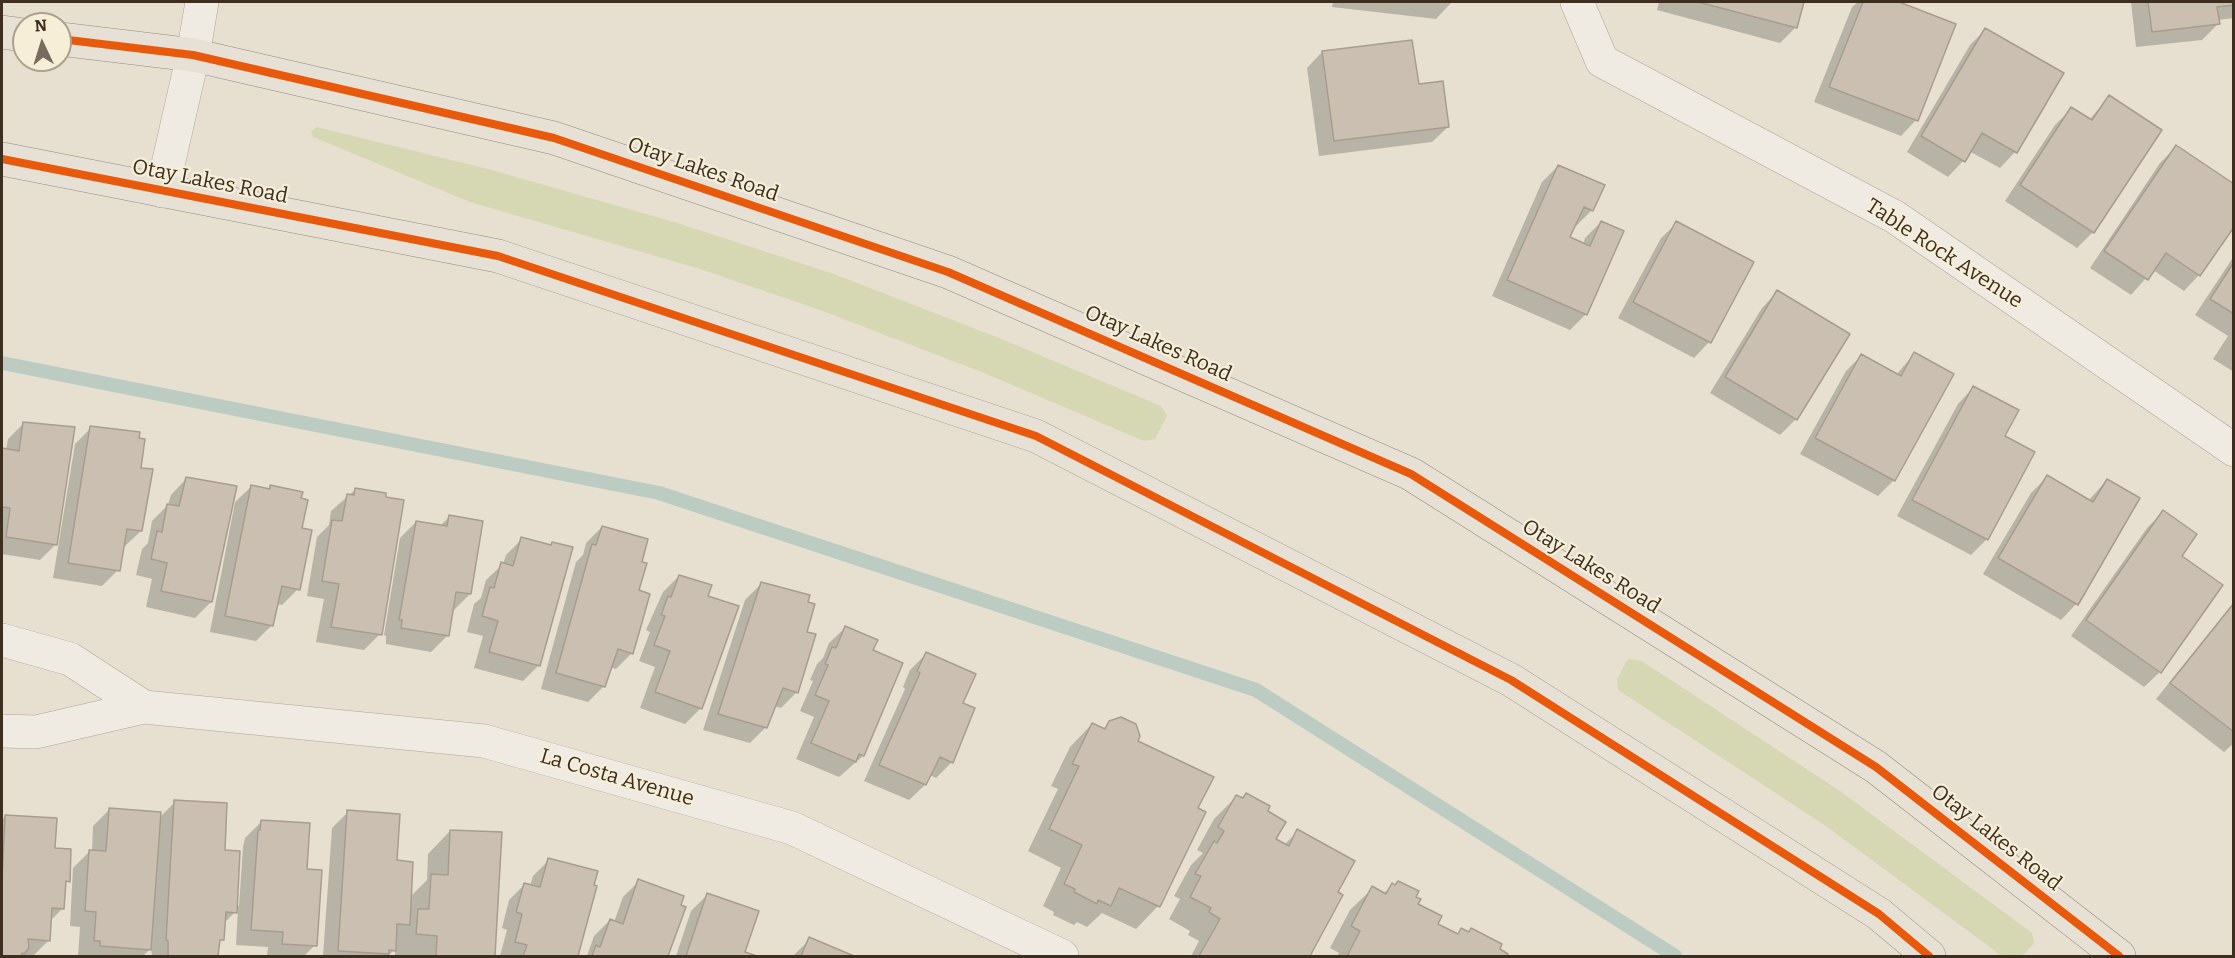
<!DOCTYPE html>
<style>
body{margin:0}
#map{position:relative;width:2235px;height:958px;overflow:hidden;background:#e7e0d1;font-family:Bitter,serif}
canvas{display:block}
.frame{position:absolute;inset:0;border:3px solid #3d2e20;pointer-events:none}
.north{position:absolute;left:12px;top:12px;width:60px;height:60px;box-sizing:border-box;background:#f7eed8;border:2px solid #ada18e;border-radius:50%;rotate:356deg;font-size:16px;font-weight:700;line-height:24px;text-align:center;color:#3d2e20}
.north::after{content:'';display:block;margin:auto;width:21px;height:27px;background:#786c5e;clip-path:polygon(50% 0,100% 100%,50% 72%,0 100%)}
</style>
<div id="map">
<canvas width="2235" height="958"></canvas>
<div class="frame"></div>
<div class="north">N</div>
</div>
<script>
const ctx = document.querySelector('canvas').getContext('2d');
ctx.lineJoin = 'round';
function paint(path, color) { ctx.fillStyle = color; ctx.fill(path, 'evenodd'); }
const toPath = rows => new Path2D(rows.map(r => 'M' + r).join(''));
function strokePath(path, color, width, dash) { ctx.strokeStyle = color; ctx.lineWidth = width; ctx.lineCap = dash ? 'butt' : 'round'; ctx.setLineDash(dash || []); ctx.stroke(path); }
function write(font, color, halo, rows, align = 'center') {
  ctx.font = font + ' Bitter,serif'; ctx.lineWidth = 4.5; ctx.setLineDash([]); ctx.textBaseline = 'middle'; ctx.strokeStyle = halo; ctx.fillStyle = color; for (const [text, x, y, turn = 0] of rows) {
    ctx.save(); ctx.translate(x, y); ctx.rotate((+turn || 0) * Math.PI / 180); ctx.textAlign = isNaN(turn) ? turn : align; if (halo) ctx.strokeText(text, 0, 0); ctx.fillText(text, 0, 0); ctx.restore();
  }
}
paint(toPath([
 [316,127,488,169,674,222,834,274,999,338,1161,406,1167,416,1155,439,1144,441,984,373,820,310,700,269,470,202,313,137,311,132],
 [1628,659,1642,661,1840,791,2032,933,2034,943,2022,956,2002,956,1823,824,1618,690,1617,679]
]), '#d6d7b3');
paint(toPath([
 [1333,2,1452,2,1436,19,1332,7],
 [1659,2,1803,2,1796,27,1780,43,1657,10],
 [1858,2,1895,2,1954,25,1916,120,1901,136,1814,102,1852,7],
 [2131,2,2234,2,2234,18,2218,20,2218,24,2202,40,2136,47],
 [1986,29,2062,74,2015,152,2000,168,1969,151,1963,161,1948,177,1907,152,1970,45],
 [1322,52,1448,127,1432,142,1319,156,1307,68],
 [2109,97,2093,232,2077,248,2005,201,2055,125,2071,109,2089,120],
 [2176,147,2199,275,2184,291,2153,270,2131,295,2090,268,2160,163],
 [1558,166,1592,210,1576,226,1574,225,1568,238,1583,245,1585,238,1601,222,1586,314,1570,330,1492,296,1542,182],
 [1677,223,1752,262,1709,342,1694,358,1618,318,1661,238],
 [2234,256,2234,372,2213,359,2228,336,2195,315],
 [1777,292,1796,419,1780,435,1710,393,1762,308],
 [1914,354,1894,480,1878,496,1800,454,1846,371,1861,356,1896,375],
 [1973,388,2003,437,1987,539,1971,555,1897,516,1958,404],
 [24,423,56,542,58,542,40,560,2,554,2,451,6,450,8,439],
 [91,428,139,469,141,531,125,546,122,546,118,570,102,586,53,578,75,444],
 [2047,477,2088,501,2107,480,2076,604,2061,620,1983,574,2031,493],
 [186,479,211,602,195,618,146,607,152,579,136,575,142,549,148,543,152,521,168,505,171,495],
 [251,487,267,490,270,487,300,529,298,589,282,605,276,604,272,625,256,641,210,632,235,502],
 [356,489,380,634,364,650,316,642,324,599,307,596,317,537,329,525,331,511],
 [2163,512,2180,556,2160,672,2144,687,2071,636,2147,528],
 [449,517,470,594,454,610,452,609,447,636,431,652,386,644,386,636,384,635,400,538,416,522,440,526],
 [602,527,640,563,632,653,616,669,610,667,604,686,588,702,541,689,576,562,583,555,586,543],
 [522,539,549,547,552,543,539,665,523,681,474,668,483,636,467,632,474,604,481,598,486,580,503,564,506,555],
 [679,576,707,597,701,708,685,724,640,708,655,667,639,661,650,632,646,630,663,592],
 [761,584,806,633,797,692,781,708,774,706,766,727,750,743,703,730,745,600],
 [2234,602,2234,743,2224,752,2156,699],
 [845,628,871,651,863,756,839,777,796,759,814,717,800,711,813,681,810,680,817,664,823,658,829,643],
 [926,654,961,704,952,762,936,778,930,775,925,785,909,800,864,781,905,689,903,687,910,670],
 [1109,723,1136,742,1196,809,1204,812,1158,906,1136,929,1102,913,1087,927,1077,922,1074,925,1053,915,1054,912,1043,906,1061,868,1028,851,1058,789,1051,786,1070,747,1092,724,1103,729],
 [1247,794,1266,812,1274,840,1284,845,1298,831,1336,892,1341,896,1308,956,1191,956,1199,941,1188,935,1190,931,1169,919,1180,899,1174,896,1191,865,1203,853,1197,850,1214,819,1236,797,1242,799],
 [175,802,223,851,236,906,239,906,243,847,245,838,261,822,305,871,315,945,304,956,267,956,268,947,236,945,238,909,223,924,222,939,218,944,217,956,152,956,151,948,143,956,78,956,80,927,70,926,73,868,89,852,92,852,93,826,109,810,159,818],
 [348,812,396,862,410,897,427,880,428,854,450,831,500,834,493,956,395,956,395,949,388,956,323,956,332,828],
 [5,816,53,849,68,881,64,885,63,908,50,921,49,940,33,956,2,956,2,820],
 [549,860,595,887,576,956,500,956,507,930,502,928,509,900,525,884,530,886,533,876],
 [639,881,684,908,667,956,587,956,594,936,610,920,614,922,623,897],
 [1392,885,1414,898,1416,905,1436,925,1456,935,1461,930,1506,955,1506,956,1337,956,1339,953,1330,948,1350,910,1373,888,1383,894],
 [707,895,743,953,753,956,676,956,691,911],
 [810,939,850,956,793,956]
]), '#0003');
strokePath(toPath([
 [2,363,659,493,1256,690,1675,956]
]), '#bcccc2', 14);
const building = toPath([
 [1698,2,1804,2,1797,28,1698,2],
 [1863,2,1899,2,1956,24,1918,121,1829,87,1863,2],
 [2148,2,2234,2,2234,5,2217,7,2220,24,2152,32,2148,2],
 [1985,28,2064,73,2017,153,1982,133,1965,162,1921,136,1985,28],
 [1412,40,1419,84,1443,81,1449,127,1334,141,1322,51,1412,40],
 [2109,95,2162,130,2094,233,2020,185,2071,107,2092,120,2109,95],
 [2176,145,2234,184,2234,227,2200,276,2166,253,2148,280,2104,251,2176,145],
 [1558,165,1605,185,1593,211,1584,207,1570,237,1590,246,1601,221,1624,231,1587,315,1507,280,1558,165],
 [1676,221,1754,262,1711,343,1633,302,1676,221],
 [2234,262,2234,314,2210,299,2234,262],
 [1777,290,1850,334,1797,420,1725,377,1777,290],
 [1914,352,1954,374,1895,481,1815,438,1861,354,1901,376,1914,352],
 [1973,386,2019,410,2005,436,2035,452,1988,540,1912,500,1973,386],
 [23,422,75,427,57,545,6,537,10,508,2,507,2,448,19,451,23,422],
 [90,426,140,432,139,438,145,439,141,468,153,469,142,531,127,529,120,571,68,563,90,426],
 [2047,475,2093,502,2107,479,2140,498,2078,605,1998,558,2047,475],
 [186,477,237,486,212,602,161,591,167,563,151,559,157,531,162,532,167,504,179,506,186,477],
 [251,485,270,489,270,485,303,492,301,498,308,500,302,528,312,530,300,590,282,586,273,626,225,616,251,485],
 [355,488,386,493,386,497,404,500,382,635,331,627,339,584,322,581,332,520,342,521,347,494,354,495,355,488],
 [2163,510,2197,534,2182,556,2223,585,2161,673,2086,620,2163,510],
 [449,515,483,521,471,594,456,592,449,636,401,628,402,620,399,620,416,521,447,526,449,515],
 [602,526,648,539,642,562,647,563,639,590,650,594,633,654,618,649,605,687,556,673,592,544,596,545,602,526],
 [521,537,551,545,552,542,573,547,540,666,489,652,498,621,482,616,490,587,494,588,501,562,513,566,521,537],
 [679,575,712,585,708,596,739,606,702,709,655,692,670,651,654,645,665,616,661,615,668,596,671,597,679,575],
 [761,582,810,595,808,602,815,604,807,632,816,634,798,693,783,688,767,728,718,714,761,582],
 [2234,603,2234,732,2170,683,2234,603],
 [845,626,878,640,873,650,903,663,864,756,859,754,856,762,811,743,829,701,815,695,828,665,825,664,832,647,836,648,845,626],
 [926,652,976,674,963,703,975,708,953,763,940,757,926,785,879,765,920,673,917,671,926,652],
 [1121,717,1136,724,1140,736,1138,741,1214,777,1198,808,1206,812,1160,907,1119,888,1111,906,1098,900,1097,904,1074,892,1075,889,1064,884,1082,845,1049,829,1079,766,1072,764,1092,723,1105,729,1109,721,1121,717],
 [1246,793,1270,806,1268,811,1286,822,1276,839,1289,846,1297,829,1355,861,1338,892,1343,895,1310,956,1199,956,1220,919,1209,912,1211,908,1190,897,1201,876,1195,874,1214,841,1217,843,1224,831,1218,827,1236,795,1243,798,1246,793],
 [174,800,227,803,225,850,240,851,237,913,226,912,224,940,220,940,218,956,168,956,168,941,166,940,174,800],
 [109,808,161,812,151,950,100,946,100,941,94,941,96,912,85,911,89,850,106,851,109,808],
 [347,810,400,814,397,860,413,862,410,925,397,924,396,951,389,950,389,954,338,951,347,810],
 [5,815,57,818,55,848,71,849,70,882,66,881,64,909,52,908,50,941,28,939,29,948,24,954,22,953,21,956,2,956,2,881,5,815],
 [261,820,310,823,307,869,322,870,317,946,282,944,283,932,251,930,258,830,260,830,261,820],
 [450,830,502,832,495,956,436,956,437,936,416,934,418,909,429,909,431,874,448,875,450,830],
 [548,858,598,871,594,885,597,886,578,956,523,956,527,945,515,942,522,914,516,912,524,883,540,887,548,858],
 [638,879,684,896,681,905,686,907,668,956,592,956,596,945,600,947,610,919,623,924,638,879],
 [1398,881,1419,891,1416,897,1421,899,1418,904,1442,916,1438,924,1458,934,1461,928,1469,932,1471,928,1502,944,1500,949,1508,954,1507,956,1347,956,1360,931,1351,926,1372,886,1386,894,1392,883,1395,885,1398,881],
 [707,893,759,911,745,952,757,956,686,956,707,893],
 [809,937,854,956,801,956,809,937]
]);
paint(building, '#cbbfb2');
strokePath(building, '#a89c90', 1.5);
const minor = toPath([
 [1577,2,1602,61,1895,217,2234,450],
 [162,191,193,55,202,2],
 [2,640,70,659,144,707],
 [2,731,36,732,144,707,484,741,792,828,1062,956]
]);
const major = toPath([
 [2,32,24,35],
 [60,39,193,55,554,138,948,272,1411,474,1876,767,2119,956],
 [2,159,498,256,1036,436,1511,680,1879,914,1929,956]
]);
strokePath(minor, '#ada599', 34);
strokePath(major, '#928b80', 34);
strokePath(minor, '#efebe3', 33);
strokePath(major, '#e6e1d4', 33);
strokePath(toPath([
 [60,39,193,55,554,138,948,272,1411,474,1876,767,2119,956],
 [2,159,498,256,1036,436,1511,680,1879,914,1929,956]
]), '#e8590c', 8);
write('21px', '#3d2e20', '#f7eed8', [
 ["Otay Lakes Road",703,170,19],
 ["Otay Lakes Road",210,182,11],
 ["Table Rock Avenue",1944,254,33],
 ["Otay Lakes Road",1158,344,24],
 ["Otay Lakes Road",1591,567,32],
 ["La Costa Avenue",617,778,16],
 ["Otay Lakes Road",1996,838,38]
]);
</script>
